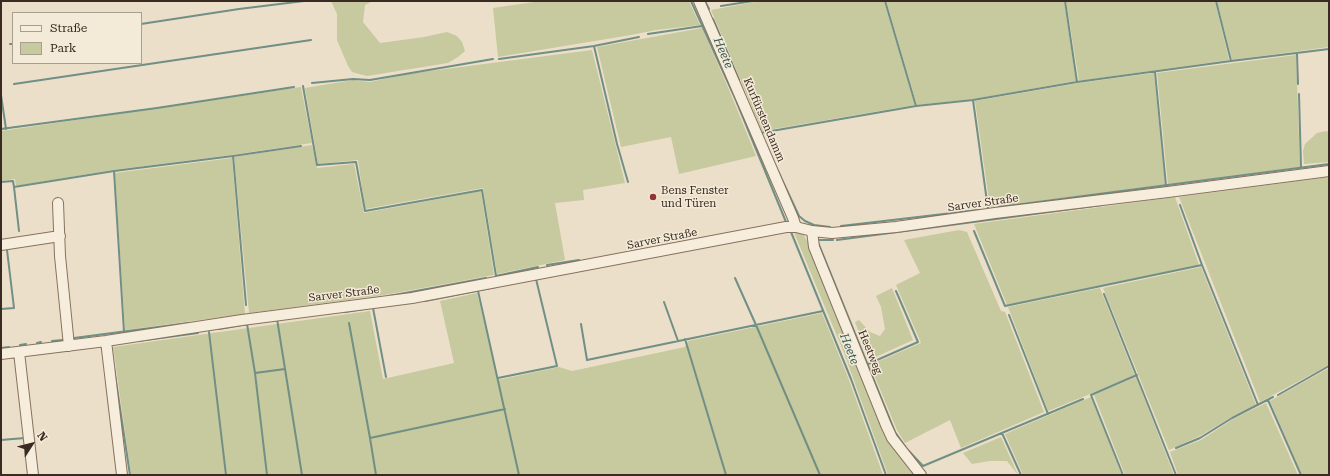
<!DOCTYPE html>
<meta charset="utf-8">
<style>
body{margin:0}
#map{position:relative;width:1330px;height:476px;overflow:hidden;background:#ecdfc9;font-family:"Roboto Serif",serif}
canvas{display:block}
.frame{position:absolute;inset:0;border:2px solid #392b21;pointer-events:none}
.legend{position:absolute;left:12px;top:12px;width:130px;height:52px;box-sizing:border-box;background:#f4ead8;border:1px solid #a99e8f;margin:0;padding:5px 7px;list-style:none;font-size:12px;color:#392b21}
.legend li{display:flex;align-items:center;gap:8px;height:20px}
.legend b{width:20px;border:1px solid #a99e8f}
.north{position:absolute;left:12px;top:424px;width:40px;height:40px;-webkit-text-stroke:3px #f4ead8;paint-order:stroke;rotate:54deg;font-size:11px;font-weight:700;line-height:16px;text-align:center;color:#392b21}
.north::after{content:'';display:block;margin:auto;width:14px;height:18px;background:#392b21;clip-path:polygon(50% 0,100% 100%,50% 72%,0 100%)}
</style>
<div id="map">
<canvas width="1330" height="476"></canvas>
<div class="frame"></div>
<ul class="legend">
<li><b style="height:5px;background:#f7eddc"></b>Straße</li>
<li><b style="height:11px;background:#c7c99e"></b>Park</li>
</ul>
<div class="north">N</div>
</div>
<script>
const ctx = document.querySelector('canvas').getContext('2d');
ctx.lineJoin = 'round';
function paint(path, color) { ctx.fillStyle = color; ctx.fill(path, 'evenodd'); }
const toPath = rows => new Path2D(rows.map(r => 'M' + r).join(''));
function strokePath(path, color, width, dash) { ctx.strokeStyle = color; ctx.lineWidth = width; ctx.lineCap = dash ? 'butt' : 'round'; ctx.setLineDash(dash || []); ctx.stroke(path); }
function write(font, color, halo, rows, align = 'center') {
  ctx.font = font + ' "Roboto Serif",serif'; ctx.lineWidth = 3; ctx.setLineDash([]); ctx.textBaseline = 'middle'; ctx.strokeStyle = halo; ctx.fillStyle = color; for (const [text, x, y, turn = 0] of rows) {
    ctx.save(); ctx.translate(x, y); ctx.rotate((+turn || 0) * Math.PI / 180); ctx.textAlign = isNaN(turn) ? turn : align; if (halo) ctx.strokeText(text, 0, 0); ctx.fillText(text, 0, 0); ctx.restore();
  }
}
paint(toPath([
 [331,1,373,1,365,5,363,22,380,43,424,37,447,32,457,36,462,42,465,51,458,57,448,63,367,76,352,72,348,66,337,40,337,14],
 [541,1,689,1,700,25,656,30,631,35,498,57,493,8],
 [761,1,884,1,915,105,762,131,711,10],
 [886,1,1064,1,1076,81,974,99,917,105],
 [1066,1,1215,1,1229,60,1079,81],
 [1217,1,1329,1,1329,47,1232,60],
 [702,28,730,92,756,156,679,174,671,137,621,147,597,47],
 [592,50,625,183,583,190,584,200,555,203,565,260,497,274,483,188,365,209,358,160,318,164,305,88,353,80,370,82,407,74],
 [1296,55,1300,167,1168,185,1157,73],
 [1154,73,1165,185,990,207,975,101,1079,83],
 [301,87,312,143,231,155,113,170,16,186,15,179,1,181,1,131],
 [1326,131,1329,132,1329,162,1304,164,1303,151,1305,144,1317,133],
 [312,145,317,168,354,164,364,213,481,191,494,275,384,295,249,313,234,157],
 [232,158,245,314,125,330,115,173],
 [1329,177,1329,365,1260,402,1179,197],
 [1175,197,1199,265,1007,305,974,224],
 [793,230,803,234,809,245,856,358,916,475,888,475,844,353],
 [959,230,967,232,1001,311,1005,312,1044,412,961,448,950,420,905,443,897,430,870,365,921,343,896,285,920,273,904,240],
 [1201,267,1256,405,1233,416,1200,436,1169,450,1103,288],
 [892,288,913,340,869,360,855,322,859,320,870,332,880,336,885,329,881,307,876,296],
 [1100,288,1135,376,1048,411,1008,307],
 [477,293,498,380,559,367,572,371,685,347,688,341,822,313,849,380,883,475,131,475,113,347,370,311,383,379,454,363,440,301],
 [1329,368,1329,475,1302,475,1270,401],
 [1136,377,1174,475,1125,475,1094,395],
 [1091,397,1122,475,1023,475,1005,434],
 [1266,403,1298,475,1178,475,1170,452,1201,440,1233,419],
 [1001,437,1018,475,1007,461,990,461,972,464,963,453]
]), '#c7c99e');
strokePath(toPath([
 [691,1,735,98,786,222],
 [705,1,709,9],
 [885,1,916,106],
 [1065,1,1077,82],
 [1216,1,1231,61],
 [721,6,753,1],
 [713,19,739,80],
 [141,24,239,9,304,1],
 [648,34,702,26],
 [10,44,13,44],
 [594,46,617,144,628,182],
 [1297,54,1298,84],
 [499,59,594,46,639,37],
 [1155,72,1166,186],
 [312,83,353,79,370,80,493,59],
 [14,84,311,40],
 [303,86,317,165,356,162,365,211,482,190,496,276,538,267],
 [1299,94,1301,167],
 [1,95,6,129],
 [973,100,988,209],
 [1,129,157,108,294,87],
 [760,133,916,106,973,100,1077,82,1231,61,1329,49],
 [233,156,246,305],
 [114,171,124,332],
 [778,171,799,216,805,221,814,225,830,227],
 [1,182,13,181,14,187,114,171,233,156,301,146],
 [14,187,19,231],
 [1180,205,1202,265,1258,405],
 [999,207,1329,164],
 [841,226,978,210],
 [974,231,1005,306,1202,265],
 [791,232,851,379,886,475],
 [833,240,817,240,895,432,907,449,923,466,1083,399],
 [837,240,1102,205],
 [547,265,579,260],
 [735,278,756,325,820,475],
 [478,291,519,475],
 [1104,294,1176,475],
 [389,296,486,278],
 [425,301,496,287],
 [664,302,678,341],
 [373,308,386,377],
 [1,309,14,308,7,250],
 [345,312,370,308],
 [1009,315,1048,414],
 [277,319,302,475],
 [349,323,370,438,376,475],
 [247,324,255,373,267,475],
 [581,324,587,360,823,311],
 [219,329,248,324],
 [209,332,226,475],
 [74,338,189,323],
 [685,339,726,475],
 [52,341,63,340],
 [138,341,198,333],
 [37,343,41,342],
 [20,345,26,344],
 [1,348,9,347],
 [868,364,918,342,896,291],
 [114,368,130,475],
 [255,373,285,369],
 [498,378,557,366,536,279,534,279],
 [1278,395,1329,366],
 [1268,400,1301,475],
 [1002,433,1021,475],
 [370,438,505,409],
 [1,440,25,438],
 [1176,448,1200,438,1232,418,1273,397],
 [1123,475,1091,395,1137,375]
]), '#708f85', 2);
const minor = toPath([
 [699,1,793,218,796,227],
 [58,203,60,256,69,346],
 [812,231,814,247,886,425,892,438,921,475],
 [1,245,60,236],
 [106,341,122,475],
 [19,352,33,475],
 [1,354,106,341,242,320,412,298,786,227,796,227,812,231,832,233,896,227,995,213,1168,192,1329,171]
]);
strokePath(minor, '#87725f', 12);
strokePath(minor, '#f7eddc', 10);
for (const [x, y, r, color] of [
 [653,197,4,"#923339"]
]) { const dot = new Path2D(); dot.arc(x, y, r, 0, 2 * Math.PI); ctx.fillStyle = color; ctx.fill(dot); strokePath(dot, '#f4ead8', 1.5); }
write('11px', '#392b21', '#f4ead8', [
 ["Kurfürstendamm",764,120,67],
 ["Sarver Straße",983,203,-8],
 ["Sarver Straße",662,239,-11],
 ["Sarver Straße",344,294,-7],
 ["Heetweg",870,352,68]
]);
write('11px', '#392b21', '#f4ead8', [
 ["Bens Fenster",661,191],
 ["und Türen",661,204]
], 'left');
write('italic 12px', '#325753', '#f4ead8', [
 ["Heete",723,53,67],
 ["Heete",849,349,68]
]);
</script>
